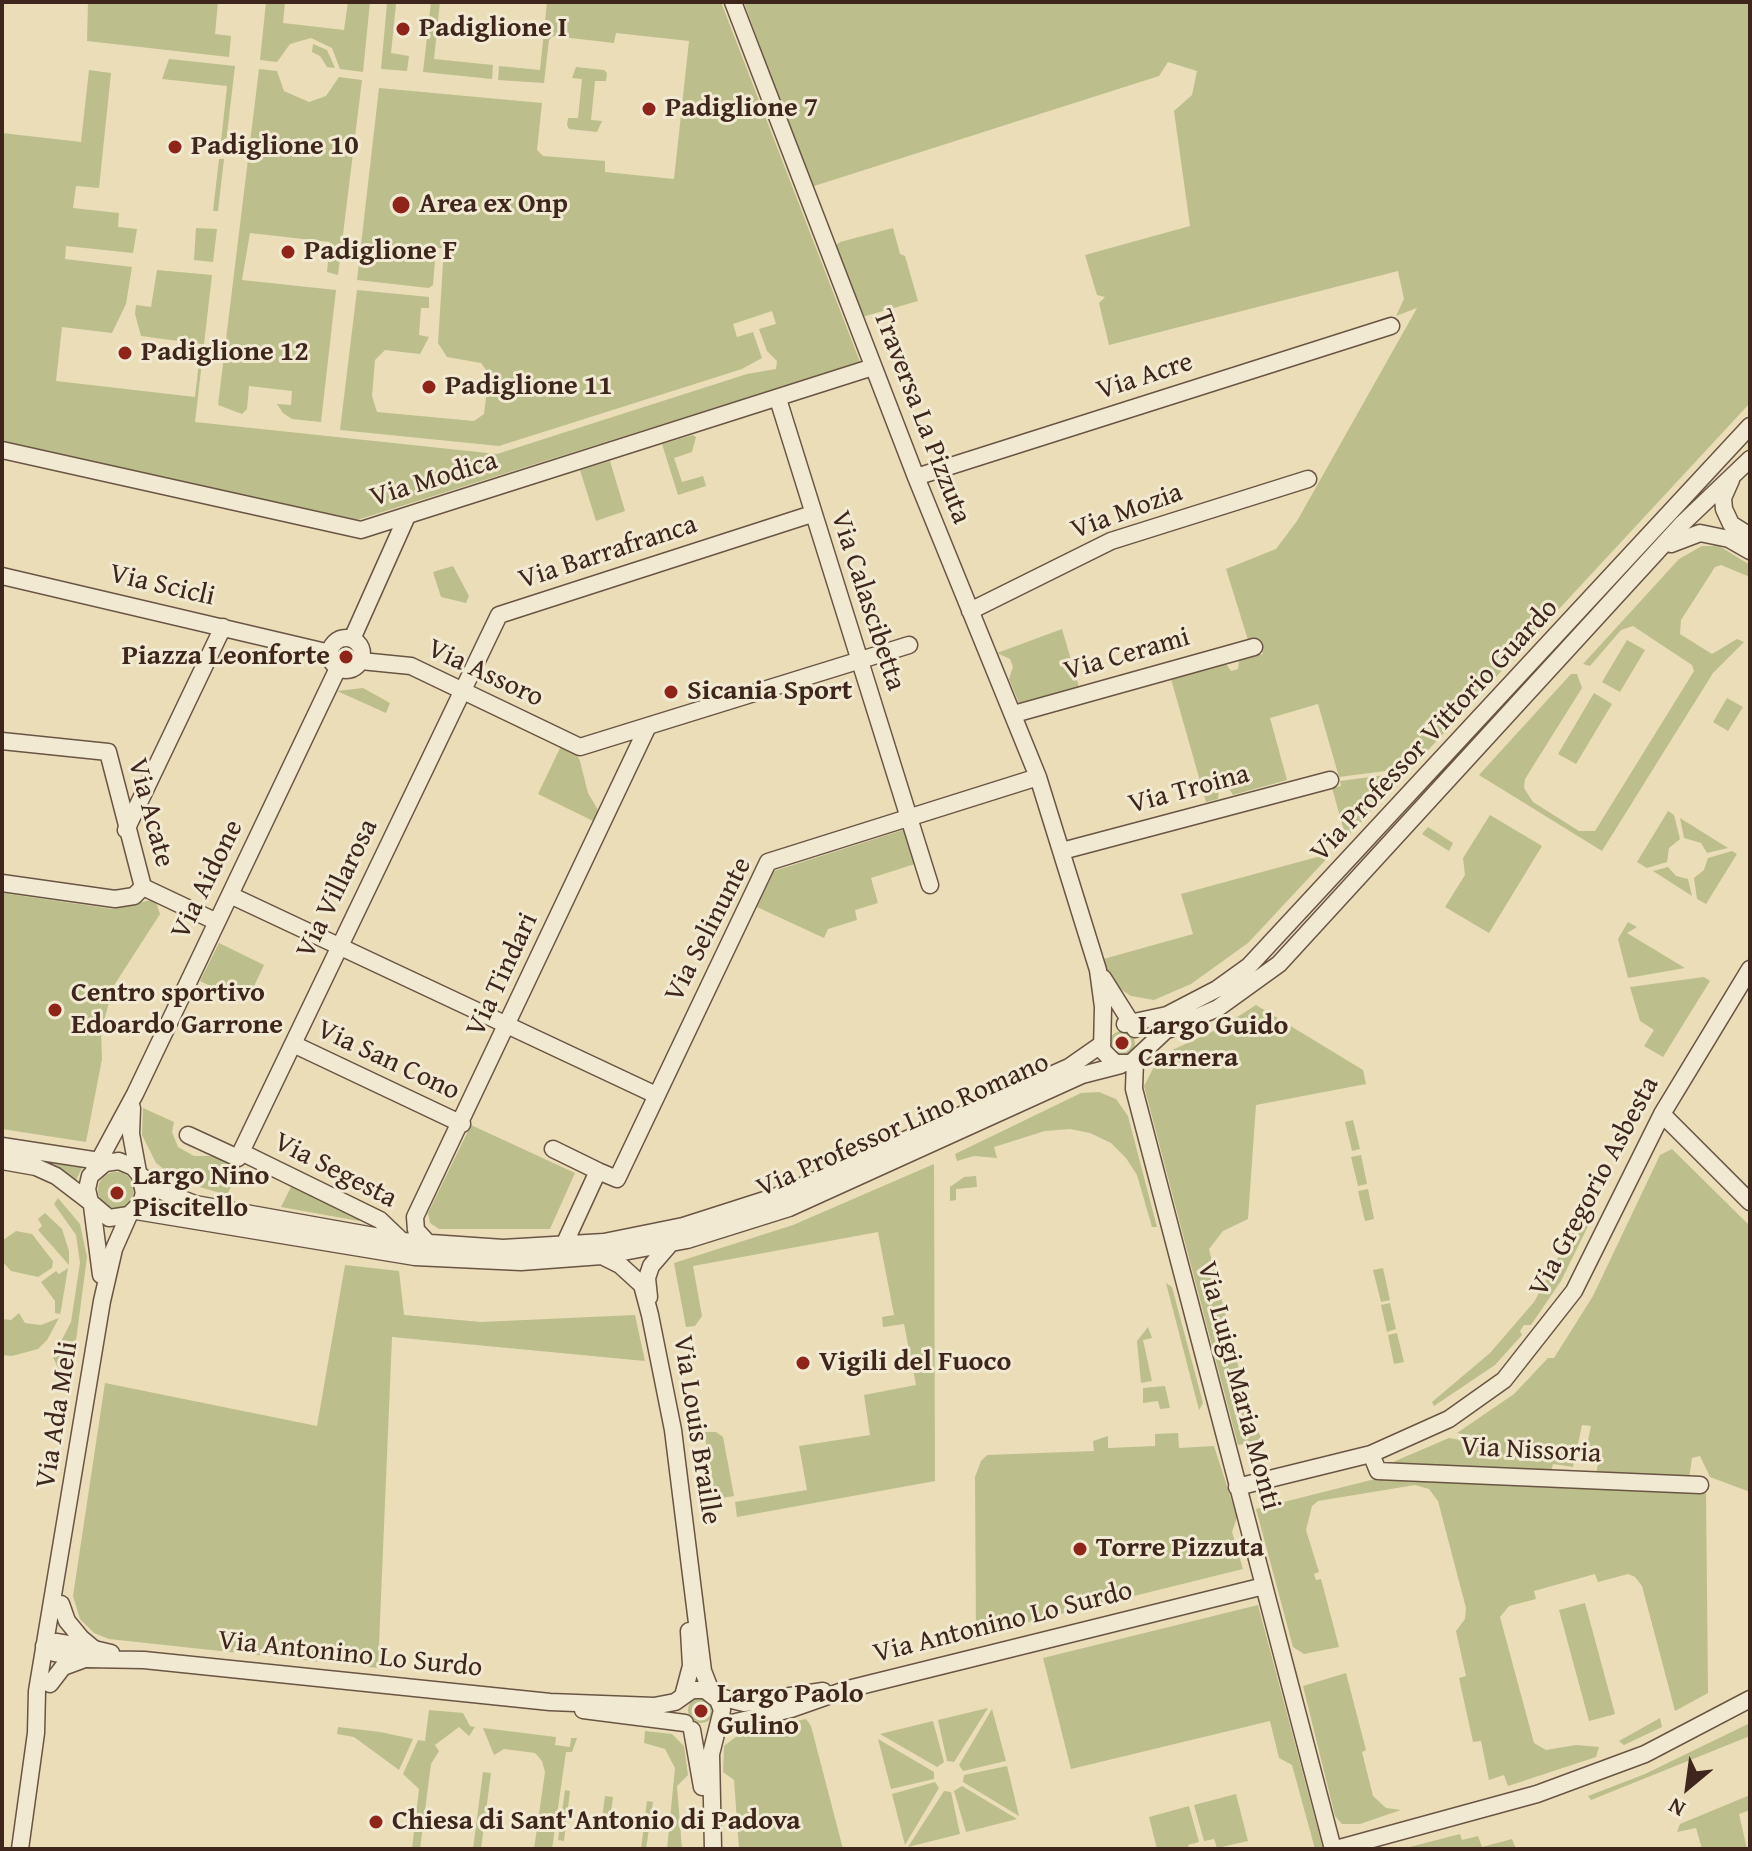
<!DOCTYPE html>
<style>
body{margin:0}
#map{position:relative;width:1752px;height:1851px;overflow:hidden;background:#eaddb8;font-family:"Gentium Book Plus",serif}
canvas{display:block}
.frame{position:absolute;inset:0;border:4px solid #3f261d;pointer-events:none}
.north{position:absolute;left:1648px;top:1747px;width:80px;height:80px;-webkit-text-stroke:6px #f1e9d1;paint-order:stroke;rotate:209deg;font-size:22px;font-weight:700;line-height:32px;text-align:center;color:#3f261d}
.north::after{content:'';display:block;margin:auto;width:28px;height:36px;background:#3f261d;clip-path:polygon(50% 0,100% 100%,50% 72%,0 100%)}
</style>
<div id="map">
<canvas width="1752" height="1851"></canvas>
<div class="frame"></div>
<div class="north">N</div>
</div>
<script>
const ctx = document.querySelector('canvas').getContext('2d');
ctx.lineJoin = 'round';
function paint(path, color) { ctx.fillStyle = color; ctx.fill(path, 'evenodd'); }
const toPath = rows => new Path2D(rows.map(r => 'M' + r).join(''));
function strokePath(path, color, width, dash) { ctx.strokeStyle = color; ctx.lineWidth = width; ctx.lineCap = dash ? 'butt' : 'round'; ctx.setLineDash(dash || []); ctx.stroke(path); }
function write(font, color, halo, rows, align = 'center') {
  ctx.font = font + ' "Gentium Book Plus",serif'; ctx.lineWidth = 6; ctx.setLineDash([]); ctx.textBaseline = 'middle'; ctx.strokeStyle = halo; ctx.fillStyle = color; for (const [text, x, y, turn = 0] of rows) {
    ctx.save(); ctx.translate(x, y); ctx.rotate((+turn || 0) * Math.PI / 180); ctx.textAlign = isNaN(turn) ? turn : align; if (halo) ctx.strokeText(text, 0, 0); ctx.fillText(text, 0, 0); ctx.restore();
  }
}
paint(toPath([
 [88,2,218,2,215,34,231,36,229,57,87,41],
 [266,2,285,2,283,23,344,30,348,2,370,2,363,72,340,69,332,48,311,38,290,44,277,62,260,60],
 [431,2,440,2,434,59,493,65,492,79,423,72],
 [547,2,721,2,860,362,357,520,2,442,2,133,81,142,89,70,111,73,99,188,76,186,73,208,119,213,118,227,137,229,133,253,66,246,65,259,132,267,126,304,112,333,62,327,56,381,195,397,201,344,141,336,135,314,136,305,151,307,157,270,212,275,195,422,497,454,747,374,776,369,777,361,767,351,759,329,776,324,772,311,733,324,737,337,753,332,762,358,742,369,499,446,340,430,357,290,429,297,429,308,421,308,419,335,429,337,420,354,385,350,375,360,372,396,377,412,474,421,484,414,489,374,481,363,447,357,438,343,444,248,436,248,433,285,429,288,357,280,379,88,542,103,537,150,543,156,605,161,605,172,674,179,689,41,616,33,614,43,553,36,549,40,544,83,498,80,499,66,540,70],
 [744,2,1750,2,1750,403,1418,761,1397,764,1393,770,1339,777,1318,704,1270,718,1287,780,1233,795,1228,787,1219,789,1218,799,1206,802,1171,679,1226,664,1231,671,1238,669,1239,660,1263,654,1258,638,1248,640,1226,569,1276,549,1297,521,1417,308,1396,316,1404,299,1398,271,1109,345,1099,303,1105,297,1097,295,1085,255,1190,226,1174,111,1192,95,1197,71,1168,62,1159,76,811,187],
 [387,4,396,4,391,53,409,56,407,71,381,69],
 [313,44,327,50,335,68,327,67,320,56,312,52],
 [169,59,235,66,225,151,220,151,227,86,162,79],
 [576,67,604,70,607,73,606,81,595,81,591,120,602,121,597,132,569,129,567,125,568,118,578,118,582,79,572,78],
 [259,69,277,71,284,91,309,102,326,96,339,77,362,80,338,275,327,272,330,242,250,233,242,280,336,290,321,422,292,419,283,413,277,404,291,405,292,391,249,386,247,409,242,414,218,405],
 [219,159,224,159,218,211,213,211],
 [196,228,217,229,213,262,194,260],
 [893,228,900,254,905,256,918,301,862,317,834,247,840,242],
 [693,435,696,437,692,452,674,458,682,482,703,476,706,486,678,495,662,444],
 [610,461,625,511,596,521,580,470],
 [1702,546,1719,546,1750,565,1750,577,1721,565,1715,567,1681,620,1680,634,1712,654,1737,639,1744,642,1713,673,1602,851,1479,775,1571,674,1577,674,1582,688,1525,779,1524,788,1533,802,1579,831,1595,831,1694,671,1692,665,1633,626,1621,630,1590,666,1583,664,1679,559],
 [453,566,469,596,466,603,441,597,433,572],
 [1062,629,1079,687,1019,703,1009,679,1013,667,1010,659,997,653],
 [1627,640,1645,650,1620,692,1602,682],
 [363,688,390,703,386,713,337,691],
 [1594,693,1612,704,1576,764,1558,754],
 [1727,698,1743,707,1728,731,1713,722],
 [561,746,575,752,580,761,588,793,598,810,593,821,538,794],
 [1408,772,1346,838,1332,788,1341,786,1340,781],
 [1668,811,1674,815,1680,839,1669,848,1667,862,1647,868,1637,862],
 [1490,815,1542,846,1489,933,1445,907,1465,875,1463,858],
 [1680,818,1728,848,1707,853,1701,843,1684,838],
 [1428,827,1453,843,1449,851,1422,834],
 [906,829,918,863,871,878,878,903,855,910,857,920,828,929,824,938,757,907,774,871],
 [1732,851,1737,854,1706,904,1697,899,1694,878,1704,870,1708,858],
 [1332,853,1248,943,1191,984,1154,1000,1131,996,1108,981,1100,960,1193,934,1181,894],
 [1668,867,1676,876,1688,879,1692,896,1653,871],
 [2,893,113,909,155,899,160,914,113,987,101,1032,102,1059,86,1142,2,1129],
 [1628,922,1637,927,1627,933,1685,968,1628,978,1618,939],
 [219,943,264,965,246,1003,200,981],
 [1704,977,1710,981,1663,1057,1644,1046,1654,1030,1640,1021,1630,987],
 [1256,1005,1363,1070,1366,1084,1256,1105,1248,1219,1223,1231,1209,1249,1251,1417,1263,1441,1238,1445,1144,1086,1157,1061,1170,1051,1220,1028],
 '1109 1044a13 13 0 1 1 26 0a13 13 0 1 1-26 0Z',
 [1099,1092,1116,1099,1128,1116,1157,1227,1152,1227,1137,1175,1126,1158,1111,1143,1090,1133,1070,1129,1045,1131,994,1147,997,1158,974,1156,957,1161,955,1154,1081,1093],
 [143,1108,174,1122,172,1132,178,1147,194,1156,217,1156,236,1164,237,1174,227,1195,179,1181,156,1163,142,1135],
 [1353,1120,1360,1149,1352,1151,1345,1122],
 [471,1125,575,1173,550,1229,439,1229,430,1223,428,1213],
 [1672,1149,1750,1226,1750,1492,1710,1477,1700,1456,1692,1458,1689,1479,1596,1476,1600,1448,1587,1445,1591,1426,1582,1425,1573,1467,1553,1464,1551,1473,1386,1465,1449,1438,1466,1441,1466,1435,1457,1433,1514,1394,1548,1358,1554,1358,1593,1296,1660,1155],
 [1361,1155,1367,1184,1358,1186,1351,1157],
 [36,1158,83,1166,76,1180],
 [934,1164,935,1481,737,1517,735,1502,807,1490,799,1446,870,1435,864,1395,916,1385,904,1324,883,1327,882,1317,894,1315,878,1232,693,1266,702,1316,695,1326,686,1327,674,1263,793,1225],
 '98 1190a18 18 0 1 1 36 0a18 18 0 1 1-36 0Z',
 [976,1176,977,1187,956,1189,956,1200,950,1201,950,1187,964,1177],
 [292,1185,360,1217,359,1221,281,1207],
 [1368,1189,1374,1219,1365,1221,1358,1191],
 [58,1198,80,1224,87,1257,72,1371,61,1375,53,1357,71,1322,80,1263,76,1235,54,1204],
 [1586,1207,1595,1212,1561,1281,1531,1325,1524,1325,1520,1331,1522,1335,1495,1365,1434,1406,1432,1402,1490,1353,1534,1302],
 [45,1213,62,1229,69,1251,69,1265,38,1230,42,1226,38,1219],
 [16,1231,32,1234,53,1261,52,1268,38,1277,11,1271,2,1261,2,1241],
 [345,1265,399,1271,404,1315,481,1322,635,1315,645,1361,392,1337,378,1668,109,1639,94,1633,80,1619,73,1596,105,1383,317,1426],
 [68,1268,61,1310,60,1314,55,1313,55,1301,41,1282,56,1271,59,1274],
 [1383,1268,1390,1300,1381,1302,1373,1270],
 [1166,1283,1172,1287,1203,1403,1199,1410],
 [1390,1303,1396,1329,1387,1332,1381,1305],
 [19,1313,25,1323,41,1325,59,1318,47,1340,38,1349,12,1356,2,1355,2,1319,11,1320],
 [1148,1327,1152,1338,1143,1340,1152,1381,1141,1383,1137,1341],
 [1397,1333,1404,1362,1394,1364,1388,1335],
 [1165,1386,1170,1408,1160,1409,1158,1401,1143,1403,1143,1388],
 [704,1432,716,1432,723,1437,734,1496,716,1499],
 [1178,1433,1179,1448,1214,1446,1237,1517,1232,1532,1243,1569,976,1635,975,1477,981,1461,987,1455,1094,1451,1093,1441,1108,1436,1108,1448,1155,1446,1155,1434],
 [1379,1478,1706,1492,1708,1693,1675,1711,1642,1586,1635,1577,1628,1574,1598,1582,1595,1574,1534,1591,1536,1599,1509,1606,1500,1617,1534,1743,1546,1750,1576,1745,1599,1747,1596,1757,1508,1786,1504,1775,1489,1780,1481,1741,1473,1742,1459,1678,1466,1676,1456,1631,1465,1619,1466,1608,1438,1501,1429,1489,1415,1485,1318,1501,1312,1506,1306,1530,1319,1572,1314,1574,1316,1580,1321,1579,1339,1647,1304,1654,1293,1647,1256,1509],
 [1585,1603,1615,1714,1589,1721,1559,1610],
 [1258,1605,1323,1849,1315,1849,1292,1765,1279,1758,1270,1721,1071,1769,1043,1658],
 [1346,1673,1366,1750,1362,1752,1373,1796,1386,1808,1401,1810,1360,1824,1342,1824,1335,1816,1303,1686],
 '688 1710a13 13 0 1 1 26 0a13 13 0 1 1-26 0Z',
 [988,1708,954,1762,947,1761,938,1720],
 [992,1709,1006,1761,963,1771,959,1765],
 [429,1710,463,1713,470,1726,475,1727,469,1736,459,1727,435,1745,439,1751,431,1764,420,1849,412,1849,419,1789,403,1774,418,1740,425,1741],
 [1660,1718,1662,1727,1624,1745,1619,1741],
 [806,1719,811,1726,843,1849,739,1849,734,1780,723,1772,724,1746,742,1732],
 [933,1721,944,1762,937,1767,880,1734],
 [1750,1723,1750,1736,1591,1800,1588,1796,1645,1774],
 [338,1727,380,1732,413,1739,399,1770,354,1737,337,1734],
 [483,1728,556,1737,555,1745,570,1747,571,1738,577,1738,572,1752,566,1752,552,1849,534,1849,545,1772,542,1761,535,1753,504,1749,494,1755],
 [645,1731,672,1734,684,1746,688,1775,677,1786,682,1849,667,1849,675,1768,665,1749,644,1743],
 [878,1739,934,1772,934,1779,891,1789],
 [1007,1766,1019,1816,963,1782,964,1775],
 [483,1772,491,1773,481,1849,473,1849],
 [935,1782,939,1788,905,1845,892,1794],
 [962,1786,1017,1819,966,1832,954,1791],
 [565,1790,570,1791,564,1841,558,1840],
 [944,1791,951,1792,960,1834,908,1847],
 [1236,1794,1248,1841,1217,1848,1214,1839,1204,1841,1194,1805],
 [1750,1795,1750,1810,1739,1814,1747,1849,1702,1849,1696,1828,1677,1832,1680,1824],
 [605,1796,613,1797,609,1827,601,1826],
 [647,1801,653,1802,646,1849,641,1849],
 [1189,1806,1199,1842,1188,1845,1189,1849,1157,1849,1149,1817],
 [1460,1834,1462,1840,1478,1836,1482,1847,1512,1839,1516,1849,1402,1849]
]), '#bcbf8b');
const minor = toPath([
 [733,2,916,477,1038,777,1098,970,1103,1007,1102,1050,1115,1063,1131,1063,1165,1031,1218,1008,1279,964,1683,523,1750,459],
 [778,399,930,885],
 [2,450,361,530,873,367],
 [916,477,1391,326],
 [1731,480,1723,498,1724,509,1731,524,1750,536],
 [1671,544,1700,533,1729,539,1750,551],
 [2,576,330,653],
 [970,611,1111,541,1308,479],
 '330 654a16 16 0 1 1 32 0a16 16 0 1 1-32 0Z',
 [352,639,407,516],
 [361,661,411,666,580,747,909,645],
 [1014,714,1254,647],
 [2,741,108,752,143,887],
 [126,830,223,627],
 [1062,851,1330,780],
 [2,883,115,899,134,896,143,887],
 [143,887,217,922],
 [230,895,656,1095],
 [1103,978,1135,1029],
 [1125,1024,1167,1015,1217,989,1249,966,1750,426],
 [293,1044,462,1124],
 [1135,1060,1134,1089,1333,1849],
 [132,1108,131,1134,138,1172],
 [1662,1114,1750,1202],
 [188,1135,238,1158,241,1152],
 [2,1146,106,1162],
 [553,1149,598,1171],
 [241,1152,499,615,812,514],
 [241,1152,380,1220,402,1241],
 [2,1161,36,1167,56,1176,90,1202],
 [94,1170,135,1094,338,668],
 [140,1175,159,1190,195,1204,402,1241,503,1248,604,1242,683,1226,786,1193,1069,1067,1102,1044],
 [92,1206,101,1275],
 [136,1211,415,1257,521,1262,602,1256,687,1240,789,1208,1082,1075,1121,1065],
 [428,1243,416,1230,415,1217,648,726],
 [563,1247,598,1171,617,1179,768,862,1038,777],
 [602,1256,620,1265,642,1285,650,1315,673,1430,703,1671,712,1694],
 [649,1297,647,1278,651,1266,670,1244],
 [1371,1454,1378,1471,1700,1485],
 [1237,1487,1371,1454,1449,1419,1504,1380,1574,1291,1662,1114,1750,969],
 [61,1604,67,1621,81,1638,94,1649,111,1653],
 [44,1646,54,1653,86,1659,144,1660,550,1702,654,1706,675,1702,692,1690,705,1690,718,1700,722,1710,711,1754,713,1849],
 [44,1646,56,1642,93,1648],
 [50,1684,63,1667,82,1660],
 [683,1696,691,1666,689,1631],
 [715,1696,744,1703,823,1691],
 [583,1710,685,1723],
 [719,1726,791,1709,848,1689,1264,1586],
 [692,1730,702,1787],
 [20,1849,36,1733,37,1691,102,1301,114,1249,129,1215,141,1203,144,1193,140,1175,133,1167,119,1161,105,1163,90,1176,87,1189,90,1202,109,1218,129,1215],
 [1336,1849,1537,1794,1645,1754,1750,1699]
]);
strokePath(minor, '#6a5444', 19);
strokePath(minor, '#f1e9d1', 16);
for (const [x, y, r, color] of [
 [403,29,8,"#8f2418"],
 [649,109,8,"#8f2418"],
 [175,147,8,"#8f2418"],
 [401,205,10,"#8f2418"],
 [288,252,8,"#8f2418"],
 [125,353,8,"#8f2418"],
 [429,387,8,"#8f2418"],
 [346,657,8,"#8f2418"],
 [671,692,8,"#8f2418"],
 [55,1010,8,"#8f2418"],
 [1122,1043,8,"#8f2418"],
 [117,1193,8,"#8f2418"],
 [803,1363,8,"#8f2418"],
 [1080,1549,8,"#8f2418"],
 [701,1711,8,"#8f2418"],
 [376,1822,8,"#8f2418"]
]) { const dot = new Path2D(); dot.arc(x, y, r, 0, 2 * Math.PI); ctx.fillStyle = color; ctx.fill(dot); strokePath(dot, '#f1e9d1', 3); }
write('bold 28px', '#3f261d', '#f1e9d1', [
 ["Padiglione I",419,29],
 ["Padiglione 7",665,109],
 ["Padiglione 10",191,147],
 ["Area ex Onp",419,205],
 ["Padiglione F",304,252],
 ["Padiglione 12",141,353],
 ["Padiglione 11",445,387],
 ["Piazza Leonforte",330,657,"right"],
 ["Sicania Sport",687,692],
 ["Centro sportivo",71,994],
 ["Edoardo Garrone",71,1026],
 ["Largo Guido",1138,1027],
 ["Carnera",1138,1059],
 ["Largo Nino",133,1177],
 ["Piscitello",133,1209],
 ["Vigili del Fuoco",819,1363],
 ["Torre Pizzuta",1096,1549],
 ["Largo Paolo",717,1695],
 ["Gulino",717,1727],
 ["Chiesa di Sant'Antonio di Padova",392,1822]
], 'left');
write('28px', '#3f261d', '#f1e9d1', [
 ["Via Acre",1145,377,-18],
 ["Traversa La Pizzuta",921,417,69],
 ["Via Modica",434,480,-17],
 ["Via Mozia",1127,512,-20],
 ["Via Barrafranca",608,553,-18],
 ["Via Scicli",162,586,13],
 ["Via Calascibetta",867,601,72],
 ["Via Cerami",1127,655,-16],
 ["Via Assoro",485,674,25],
 ["Via Professor Vittorio Guardo",1435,731,-47],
 ["Via Troina",1189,790,-15],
 ["Via Acate",150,813,75],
 ["Via Aidone",208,880,-64],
 ["Via Villarosa",338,889,-64],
 ["Via Selinunte",709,930,-63],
 ["Via Tindari",503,975,-65],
 ["Via San Cono",388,1061,25],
 ["Via Professor Lino Romano",903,1126,-24],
 ["Via Segesta",335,1171,27],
 ["Via Gregorio Asbesta",1595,1187,-62],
 ["Via Luigi Maria Monti",1238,1386,75],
 ["Via Ada Meli",58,1415,-81],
 ["Via Louis Braille",696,1430,81],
 ["Via Nissoria",1531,1451,3],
 ["Via Antonino Lo Surdo",1003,1623,-14],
 ["Via Antonino Lo Surdo",350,1655,6]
]);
</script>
